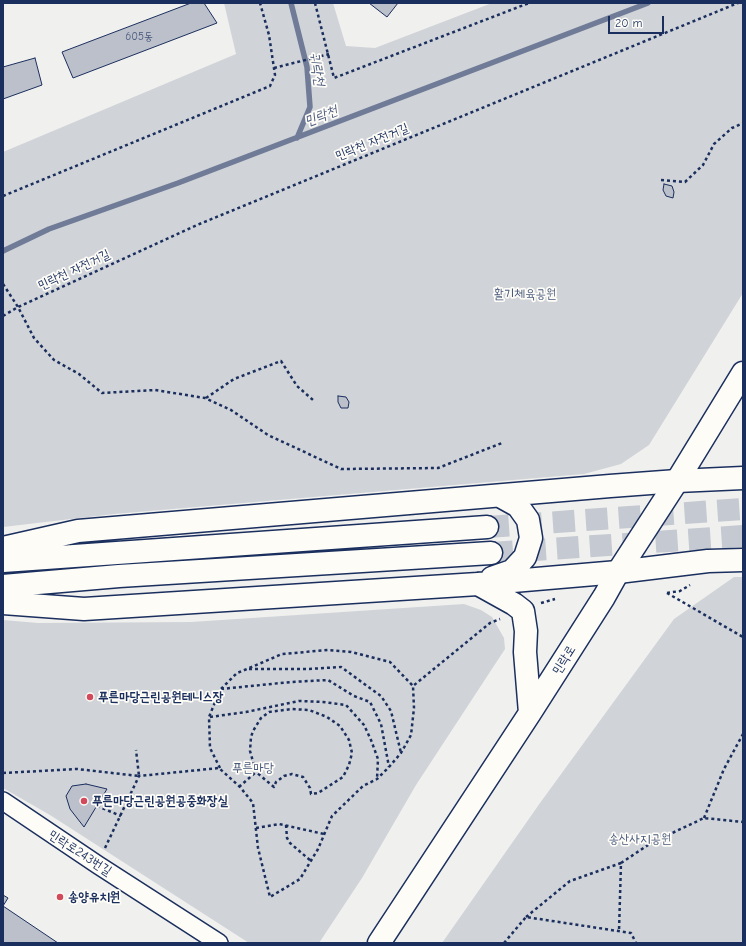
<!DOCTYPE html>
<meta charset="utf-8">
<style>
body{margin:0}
#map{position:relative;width:746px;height:946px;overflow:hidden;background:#f0f0ee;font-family:"Comic Neue",sans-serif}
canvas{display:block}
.frame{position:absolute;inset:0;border:4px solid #1b2f5e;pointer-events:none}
.scale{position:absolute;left:608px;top:16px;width:56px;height:18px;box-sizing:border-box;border:2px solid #1b2f5e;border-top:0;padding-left:5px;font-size:12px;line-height:14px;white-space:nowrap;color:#1b2f5e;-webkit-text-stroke:3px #fdfcf7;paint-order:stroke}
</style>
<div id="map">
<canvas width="746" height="946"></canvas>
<div class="frame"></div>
<div class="scale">20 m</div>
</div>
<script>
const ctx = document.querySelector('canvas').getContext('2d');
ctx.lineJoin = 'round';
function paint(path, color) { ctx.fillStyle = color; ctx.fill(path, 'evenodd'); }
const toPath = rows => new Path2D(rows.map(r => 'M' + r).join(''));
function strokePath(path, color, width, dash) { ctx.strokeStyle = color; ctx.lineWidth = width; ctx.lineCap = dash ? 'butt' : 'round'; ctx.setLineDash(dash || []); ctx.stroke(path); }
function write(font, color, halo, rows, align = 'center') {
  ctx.font = font + ' "Comic Neue","Poor Story",sans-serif'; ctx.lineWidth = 3.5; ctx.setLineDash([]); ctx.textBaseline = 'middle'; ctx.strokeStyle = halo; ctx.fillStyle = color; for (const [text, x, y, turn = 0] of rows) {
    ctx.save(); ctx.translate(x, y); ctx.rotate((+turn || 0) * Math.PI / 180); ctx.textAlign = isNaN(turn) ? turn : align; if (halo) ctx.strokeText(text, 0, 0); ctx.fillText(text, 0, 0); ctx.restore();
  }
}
paint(toPath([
 [224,3,333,3,346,46,375,48,492,3,743,3,743,293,649,445,621,464,584,474,114,514,3,527,3,152,236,54],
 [734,577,743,577,743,943,442,943,540,803,674,619],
 [464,604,481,610,492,617,504,638,505,649,416,785,362,878,319,943,249,943,50,815,3,788,3,620,38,623,191,622]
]), '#d0d3d8');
strokePath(toPath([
 [291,3,307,67,310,107,297,138],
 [3,251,49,229,178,183,648,3]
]), '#6f7b97', 5.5);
const building = toPath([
 [191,3,204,3,217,23,73,78,62,52,191,3],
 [369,3,398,3,387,17,369,3],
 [35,58,42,85,3,99,3,67,35,58],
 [664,184,672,186,674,192,673,198,666,196,663,190,664,184],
 [338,396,346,397,349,402,348,408,341,408,338,402,338,396],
 [86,784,107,789,84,827,70,809,66,796,72,786,86,784],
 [3,895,8,898,3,906,58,943,3,943,3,895]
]);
paint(building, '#bbc0ca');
strokePath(building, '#1b2f5e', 1);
strokePath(toPath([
 [487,527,743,509],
 [491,553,743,536]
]), '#c5c9d1', 22, [22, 11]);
const street = toPath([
 [3,801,98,865,219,943]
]);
const secondary = toPath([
 [478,584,514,604,523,611,526,631,525,652,530,713],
 [379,943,530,713,604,597,618,572,677,481,743,373]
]);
const highway = toPath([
 [3,548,78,531,610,486,677,481,743,478],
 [3,561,487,527],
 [492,578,512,571,525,557,531,538,528,520,518,506,500,496],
 [3,586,119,576,491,553],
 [3,603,84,609,478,584,618,572,708,561,743,560]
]);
strokePath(street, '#1b2f5e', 20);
strokePath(secondary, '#1b2f5e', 25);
strokePath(highway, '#1b2f5e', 25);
strokePath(toPath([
 [315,3,334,78,529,3],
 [274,68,329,54],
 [661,180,685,182,703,165,714,144,732,128,743,123],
 [3,196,270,86,275,75,269,35,260,3],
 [3,284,18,307,34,338,54,360,79,374,102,393,155,390,205,398,231,410,268,435,341,469,438,468,502,443],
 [3,316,18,307,197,225,738,3],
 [206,398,234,379,281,361,297,386,313,400],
 [667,593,743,637],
 [667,593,680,591,690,585],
 [541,603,555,599],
 [249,669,308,669,341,667,381,696,391,711,401,753],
 [221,689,291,682,328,680,354,696,370,702,381,724,389,767],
 [210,717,246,712,299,701,323,702,346,705,364,725,371,740,378,759,377,779],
 [220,768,210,748,209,717,220,690,237,673,247,669,282,654,328,650,351,652,390,662,413,686],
 [3,773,77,769,139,776,136,750],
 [239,787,256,772,250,751,251,737,253,731,261,718,269,712,292,709,309,710,327,717,340,726,349,740,352,753,349,765,343,777,318,793,311,794,310,788,303,777,292,774,284,776,276,782,274,787,256,772],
 [97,806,121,816],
 [704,818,724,769,743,734],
 [286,825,287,838,290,843,311,861],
 [256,828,279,824,324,834],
 [105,848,139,776,219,768,240,787,253,803,258,848,270,897,300,879,318,849,332,816,363,786,377,779,389,767,401,753,411,735,414,708,413,686,490,623,500,619],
 [621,863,651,843,704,818,743,822],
 [526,917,570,881,621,863,619,931],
 [504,943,526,917,631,933,636,943]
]), '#1b2f5e', 2.5, [3, 3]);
strokePath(street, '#fdfcf7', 17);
strokePath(secondary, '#fdfcf7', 22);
strokePath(highway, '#fdfcf7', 22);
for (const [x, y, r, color] of [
 [90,697,4,"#d1495b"],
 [84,801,4,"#d1495b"],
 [60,897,4,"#d1495b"]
]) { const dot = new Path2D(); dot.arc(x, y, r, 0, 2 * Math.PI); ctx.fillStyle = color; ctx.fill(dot); strokePath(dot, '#fdfcf7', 1.5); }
write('11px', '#435379', null, [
 ["605동",139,37]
]);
write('13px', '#1b2f5e', '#fdfcf7', [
 ["민락천 자전거길",372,142,-22],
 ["민락천 자전거길",74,270,-25],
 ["민락로",564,660,-58],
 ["민락로243번길",80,853,33]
]);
write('13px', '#48587c', '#fdfcf7', [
 ["활기체육공원",525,294],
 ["푸른마당",253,768],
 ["송산사지공원",640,839]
]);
write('bold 13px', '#1b2f5e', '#fdfcf7', [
 ["푸른마당근린공원테니스장",98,697],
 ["푸른마당근린공원공중화장실",92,801],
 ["송양유치원",68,897]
], 'left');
write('italic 14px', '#4c5b7f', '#fdfcf7', [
 ["귀락천",317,69,81],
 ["민락천",321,116,-21]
]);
</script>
